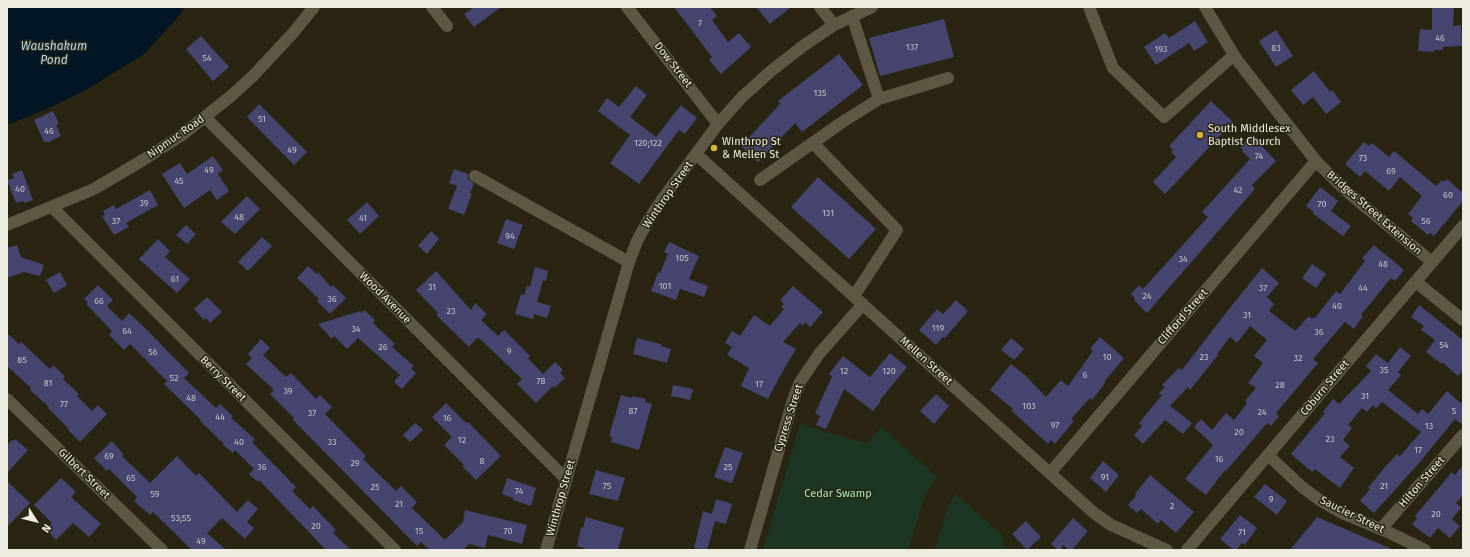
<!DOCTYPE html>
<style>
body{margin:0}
#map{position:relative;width:1470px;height:557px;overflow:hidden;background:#292512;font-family:"Fira Sans",sans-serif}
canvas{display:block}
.frame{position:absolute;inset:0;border:8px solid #eeece0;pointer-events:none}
.north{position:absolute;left:16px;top:501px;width:40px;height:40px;-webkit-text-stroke:3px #292512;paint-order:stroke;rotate:126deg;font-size:11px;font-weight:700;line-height:16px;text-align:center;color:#eeece0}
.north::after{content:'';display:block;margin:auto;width:14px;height:18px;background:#eeece0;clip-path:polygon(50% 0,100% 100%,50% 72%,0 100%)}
</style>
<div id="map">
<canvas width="1470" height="557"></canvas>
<div class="frame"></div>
<div class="north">N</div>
</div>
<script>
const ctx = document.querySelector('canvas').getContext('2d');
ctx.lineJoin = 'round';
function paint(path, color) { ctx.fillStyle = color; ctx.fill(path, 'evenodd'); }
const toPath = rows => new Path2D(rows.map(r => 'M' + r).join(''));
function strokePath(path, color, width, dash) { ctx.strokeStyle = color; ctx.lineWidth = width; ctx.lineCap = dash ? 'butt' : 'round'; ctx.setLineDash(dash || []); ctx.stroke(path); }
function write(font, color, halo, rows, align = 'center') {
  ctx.font = font + ' "Fira Sans",sans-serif'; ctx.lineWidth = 3; ctx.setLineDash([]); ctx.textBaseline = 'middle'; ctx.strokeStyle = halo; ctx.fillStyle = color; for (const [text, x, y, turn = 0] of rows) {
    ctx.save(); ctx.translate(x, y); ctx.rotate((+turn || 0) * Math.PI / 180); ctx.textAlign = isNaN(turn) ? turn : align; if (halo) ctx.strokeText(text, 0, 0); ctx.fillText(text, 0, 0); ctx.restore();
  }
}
paint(toPath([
 [800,424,867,444,881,427,937,477,925,495,908,550,763,550],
 [956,494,1002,535,1004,546,1011,550,935,550,948,506]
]), '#1c3623');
paint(toPath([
 [7,7,185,7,177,18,144,54,84,91,42,111,7,125]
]), '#011524');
paint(toPath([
 [474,7,501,7,474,27,464,14],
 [674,7,710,7,717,16,712,20,728,42,739,33,751,47,721,74,709,60,712,57],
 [756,7,791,7,770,24],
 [1432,7,1454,7,1453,26,1461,25,1462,46,1443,47,1443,50,1434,50,1434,52,1418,51,1420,29,1432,30],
 [944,19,954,57,880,76,869,38],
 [1195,21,1208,42,1194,51,1189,43,1156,65,1144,47,1165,33,1169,38],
 [1276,30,1293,56,1276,67,1259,41],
 [201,36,229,67,213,81,186,49],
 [839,54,863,85,802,132,795,123,758,162,741,146,780,104,778,101],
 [1314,71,1330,92,1332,90,1341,102,1326,114,1313,97,1303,105,1291,90],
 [636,86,647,95,630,117,656,137,681,105,697,118,685,134,679,130,639,184,610,163,630,135,598,111,607,98,619,107],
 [1211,101,1233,122,1165,194,1153,182,1176,157,1171,152,1173,150,1169,146],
 [259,104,307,152,294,165,247,117],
 [53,111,59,124,56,125,61,136,49,142,44,142,34,120],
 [1253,137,1276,161,1252,185,1255,189,1147,313,1134,300,1135,298,1131,294,1139,285,1143,289,1208,217,1202,212,1250,159,1242,151,1243,150,1240,146,1248,138,1251,140],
 [1364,142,1369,146,1372,143,1389,157,1394,151,1436,186,1442,180,1444,182,1447,179,1463,193,1463,201,1434,236,1430,233,1428,235,1411,221,1413,218,1408,214,1422,196,1400,177,1389,191,1365,171,1360,177,1345,164],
 [213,156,223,170,218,174,229,191,217,200,210,190,184,208,162,174,180,163,187,174],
 [454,169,468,174,468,179,474,184,470,193,472,194,464,215,448,209,457,186,449,183],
 [22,170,33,200,24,203,23,201,16,203,7,180,14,178,12,174],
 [818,177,876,229,849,259,791,207],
 [1320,187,1338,201,1331,211,1351,226,1343,236,1312,213,1314,212,1306,206],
 [150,190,158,205,126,223,129,227,114,235,102,216,105,214,103,211,114,205,116,209],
 [247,196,260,209,235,234,221,222],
 [367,202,379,216,360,234,347,220],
 [506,219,523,225,514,249,497,243],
 [186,225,196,234,187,244,176,235],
 [431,231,439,239,427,254,418,246],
 [262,237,272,246,248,271,238,262],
 [158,239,170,251,165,257,190,279,177,293,139,259],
 [669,242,699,256,689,279,708,286,704,297,680,289,676,300,651,291,658,272,660,273,668,254,664,252],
 [17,245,21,257,44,265,40,276,24,272,7,278,7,248],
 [1374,245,1404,270,1395,281,1391,278,1361,315,1363,316,1354,329,1345,322,1313,359,1318,363,1276,413,1279,416,1271,426,1267,423,1226,471,1225,470,1206,495,1185,479,1213,445,1194,427,1201,419,1212,430,1226,413,1234,420,1247,403,1245,401,1256,388,1248,383,1263,363,1254,356,1267,340,1250,326,1237,343,1230,337,1217,354,1218,355,1190,390,1188,387,1170,406,1192,423,1183,434,1165,420,1143,444,1134,435,1142,426,1139,423,1162,395,1159,393,1165,387,1162,385,1179,368,1182,370,1222,318,1262,268,1279,283,1267,297,1274,304,1269,311,1295,331,1309,316,1312,319,1314,317,1315,318,1336,291,1340,294,1365,261,1362,258],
 [1312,264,1326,274,1316,288,1302,278],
 [308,266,317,274,318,272,331,287,333,285,346,298,330,314,317,301,319,299,297,278],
 [535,267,548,271,546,281,543,280,537,302,551,306,547,318,534,314,533,319,515,314,521,294,524,295,527,286,530,286],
 [436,271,471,310,475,303,487,314,481,320,498,336,504,330,530,356,528,358,543,374,555,362,563,370,560,373,565,378,554,388,553,386,536,403,517,384,522,379,480,339,477,338,469,347,436,315,438,313,416,290],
 [60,272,67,285,54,293,46,280],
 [98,285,113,300,107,306,122,321,129,313,145,328,189,373,184,378,216,408,220,404,233,416,231,418,255,439,252,442,296,487,292,491,310,509,313,506,336,530,333,533,351,550,326,550,259,480,258,482,249,474,254,469,235,450,233,453,223,445,224,444,200,421,201,420,164,384,167,381,130,344,124,350,109,335,112,331,86,304,88,302,84,299],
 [793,286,823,312,810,327,805,322,803,326,800,323,783,342,796,349,780,376,768,399,741,386,749,368,727,355,732,347,725,343,732,331,740,336,754,315,770,326,784,309,781,307,784,304,780,300],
 [207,297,222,312,210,323,206,318,204,320,194,309],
 [956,300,968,311,945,338,943,337,936,345,919,330,937,309,943,314],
 [1419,305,1463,340,1463,370,1458,376,1442,362,1442,364,1426,352,1435,340,1421,330,1424,326,1411,317],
 [364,310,375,320,373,323,395,344,392,347,414,366,411,368,416,373,402,389,394,382,400,375,358,338,347,349,334,336,332,339,318,324,360,311,362,313],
 [7,333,19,344,21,342,50,369,53,365,65,376,63,379,79,394,77,396,92,411,98,405,107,414,80,442,68,430,69,429,48,408,49,407,30,390,31,388,7,366],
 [1100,337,1124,358,1104,382,1105,383,1092,400,1090,398,1071,419,1074,421,1055,444,1051,440,1048,444,1011,410,1013,409,990,390,1011,364,1026,376,1046,397,1061,380,1068,386,1093,351,1090,349],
 [637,338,661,344,661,346,671,349,667,363,633,354],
 [1011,338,1024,349,1014,360,1001,350],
 [261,339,270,348,263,355,286,377,291,373,316,399,320,395,332,407,325,414,366,456,363,459,396,491,401,486,417,502,412,508,445,540,463,522,465,510,527,525,522,544,488,535,485,548,469,544,463,550,430,550,421,542,417,546,292,419,294,418,270,394,274,390,246,364,252,358,248,354],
 [1400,347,1411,356,1398,372,1401,375,1388,390,1418,414,1422,409,1428,414,1447,391,1463,405,1463,425,1455,419,1420,462,1374,513,1360,501,1370,489,1368,488,1385,467,1397,454,1400,456,1421,432,1382,402,1376,408,1373,405,1367,412,1362,408,1348,425,1352,428,1343,440,1350,446,1340,457,1354,468,1340,488,1315,469,1312,472,1291,454,1325,413,1323,412,1333,399,1339,404,1371,371,1366,366,1376,354,1388,363],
 [890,353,907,367,880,400,881,401,873,411,844,389,826,429,816,425,820,416,815,413,832,377,829,374,843,356,870,377],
 [673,385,693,389,690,400,671,396],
 [936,394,949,406,934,424,920,411],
 [621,395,632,398,632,396,646,399,645,402,652,404,639,450,611,442,612,437,609,436],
 [446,403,466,423,468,422,501,456,476,480,462,466,464,465,444,445,452,437,432,417],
 [415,423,423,430,410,442,403,435],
 [15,439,28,450,7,473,7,445,12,440,14,441],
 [112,441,124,455,122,456,150,483,177,456,196,476,199,473,237,512,248,500,258,509,247,522,254,528,245,539,222,518,207,533,226,550,192,550,153,512,150,515,134,501,137,497,109,469,107,471,94,458],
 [725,447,743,453,732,483,714,477],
 [1103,461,1119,475,1106,492,1090,478],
 [1463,465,1463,495,1456,503,1461,508,1452,519,1460,526,1450,538,1438,528,1430,538,1412,524,1417,518,1415,516,1452,472,1455,475],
 [596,470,625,478,618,501,589,494],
 [1150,475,1194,512,1176,533,1161,520,1158,524,1141,509,1137,513,1128,505,1136,496,1135,494],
 [61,478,76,492,71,497,101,524,89,537,73,523,56,540,46,529,52,523,34,505],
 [507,478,536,488,531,506,513,500,513,498,502,494],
 [7,481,30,503,7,527],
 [1265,484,1287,501,1277,515,1254,497],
 [716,499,732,504,726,524,715,521,707,550,694,548,703,511,712,514],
 [1240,515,1257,528,1245,545,1242,543,1236,550,1234,550,1220,539],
 [586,517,624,528,618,550,590,550,577,546,581,527,583,528],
 [1317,517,1394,550,1290,550],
 [1073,518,1088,531,1072,550,1069,550,1063,545,1060,550,1058,550,1051,544],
 [1026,521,1041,537,1027,550,1012,534]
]), '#45456f');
strokePath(toPath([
 [432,7,447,26],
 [627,7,718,124],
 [820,7,834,25],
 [1089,7,1113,68,1164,117,1234,55],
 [1205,7,1237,60,1316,161,1345,190,1432,262],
 [852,16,879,99,948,78],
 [205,117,566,479],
 [813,143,897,230,854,296],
 [696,154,1094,513,1111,525,1167,550],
 [475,176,629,262],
 [760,180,841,123,879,99],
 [52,207,395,550],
 [7,225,94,189,143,160,182,135,231,96,253,76,293,33,314,7],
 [1416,282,1463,320],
 [7,399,162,550],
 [1268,455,1302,487,1321,501,1342,513,1390,533,1425,550],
 [1050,473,1316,161],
 [1381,529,1463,435],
 [546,550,629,262,637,241,648,221,661,201,718,124,742,97,771,71,803,46,834,25,872,7],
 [750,550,793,400,800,382,819,354,863,304],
 [1187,550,1463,226]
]), '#5d5844', 12);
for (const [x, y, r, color] of [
 [1200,135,4,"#d1b736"],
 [714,148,4,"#d1b736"]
]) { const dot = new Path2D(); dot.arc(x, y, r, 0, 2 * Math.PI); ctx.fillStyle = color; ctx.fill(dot); strokePath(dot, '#292512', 1.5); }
write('9px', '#c4c2c4', null, [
 ["7",700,23],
 ["46",1440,38],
 ["137",912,47],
 ["83",1276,48],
 ["193",1161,49],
 ["54",207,58],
 ["135",820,93],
 ["51",262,119],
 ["46",49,131],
 ["120;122",648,143],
 ["49",292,150],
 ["74",1259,156],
 ["73",1363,158],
 ["49",209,170],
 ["69",1391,171],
 ["45",179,181],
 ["40",20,189],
 ["42",1238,190],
 ["60",1448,195],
 ["39",144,203],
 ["70",1322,204],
 ["131",828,213],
 ["48",239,217],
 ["41",363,218],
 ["37",116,221],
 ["56",1426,221],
 ["94",510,236],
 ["105",682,258],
 ["34",1183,259],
 ["48",1383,264],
 ["61",175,279],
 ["101",665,286],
 ["31",432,287],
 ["37",1263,288],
 ["44",1363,288],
 ["24",1147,296],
 ["36",332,299],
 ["66",99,301],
 ["40",1337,306],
 ["23",451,311],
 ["31",1247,315],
 ["119",938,328],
 ["34",356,329],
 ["64",127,331],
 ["36",1319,332],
 ["54",1444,345],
 ["26",383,347],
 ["9",509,351],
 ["56",153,352],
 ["10",1107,357],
 ["23",1204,357],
 ["32",1298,358],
 ["85",22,360],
 ["35",1384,370],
 ["12",844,371],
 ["120",889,371],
 ["6",1085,375],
 ["52",174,378],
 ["78",541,381],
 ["81",48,383],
 ["17",759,384],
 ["28",1280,385],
 ["39",288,391],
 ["31",1365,396],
 ["48",191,398],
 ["77",64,404],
 ["103",1029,406],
 ["87",633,411],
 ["5",1454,411],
 ["24",1262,412],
 ["37",312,413],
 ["44",220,417],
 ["16",447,418],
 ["97",1055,425],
 ["13",1429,426],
 ["20",1239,432],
 ["23",1330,439],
 ["12",462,440],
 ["40",239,442],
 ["33",332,442],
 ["17",1418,450],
 ["69",109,456],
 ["16",1219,459],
 ["8",482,461],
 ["29",355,463],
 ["36",262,467],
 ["25",728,467],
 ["91",1105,477],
 ["65",131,478],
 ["75",607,486],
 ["21",1384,486],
 ["25",375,487],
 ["74",519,491],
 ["59",155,494],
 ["9",1271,499],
 ["21",399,504],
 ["2",1172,506],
 ["20",1436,514],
 ["53;55",181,518],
 ["20",316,526],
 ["15",419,531],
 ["70",508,531],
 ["71",1242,532],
 ["49",201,541]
]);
write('11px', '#eeece0', '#292512', [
 ["Dow Street",673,65,52],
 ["Nipmuc Road",176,137,-35],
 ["Winthrop Street",668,195,-55],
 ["Bridges Street Extension",1374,213,41],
 ["Wood Avenue",385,298,45],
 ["Clifford Street",1183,317,-49],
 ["Mellen Street",926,361,42],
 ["Berry Street",223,379,45],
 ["Coburn Street",1325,388,-50],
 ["Cypress Street",789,418,-72],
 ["Gilbert Street",84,474,44],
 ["Hilton Street",1422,482,-49],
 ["Winthrop Street",561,498,-74],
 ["Saucier Street",1352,515,26]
]);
write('11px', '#eeece0', '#292512', [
 ["South Middlesex",1208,129],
 ["Baptist Church",1208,142],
 ["Winthrop St",722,142],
 ["& Mellen St",722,155]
], 'left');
write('11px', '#a9edb9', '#292512', [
 ["Cedar Swamp",838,494]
]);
write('italic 12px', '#b2daf9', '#292512', [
 ["Waushakum",54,47],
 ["Pond",54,61]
]);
</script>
